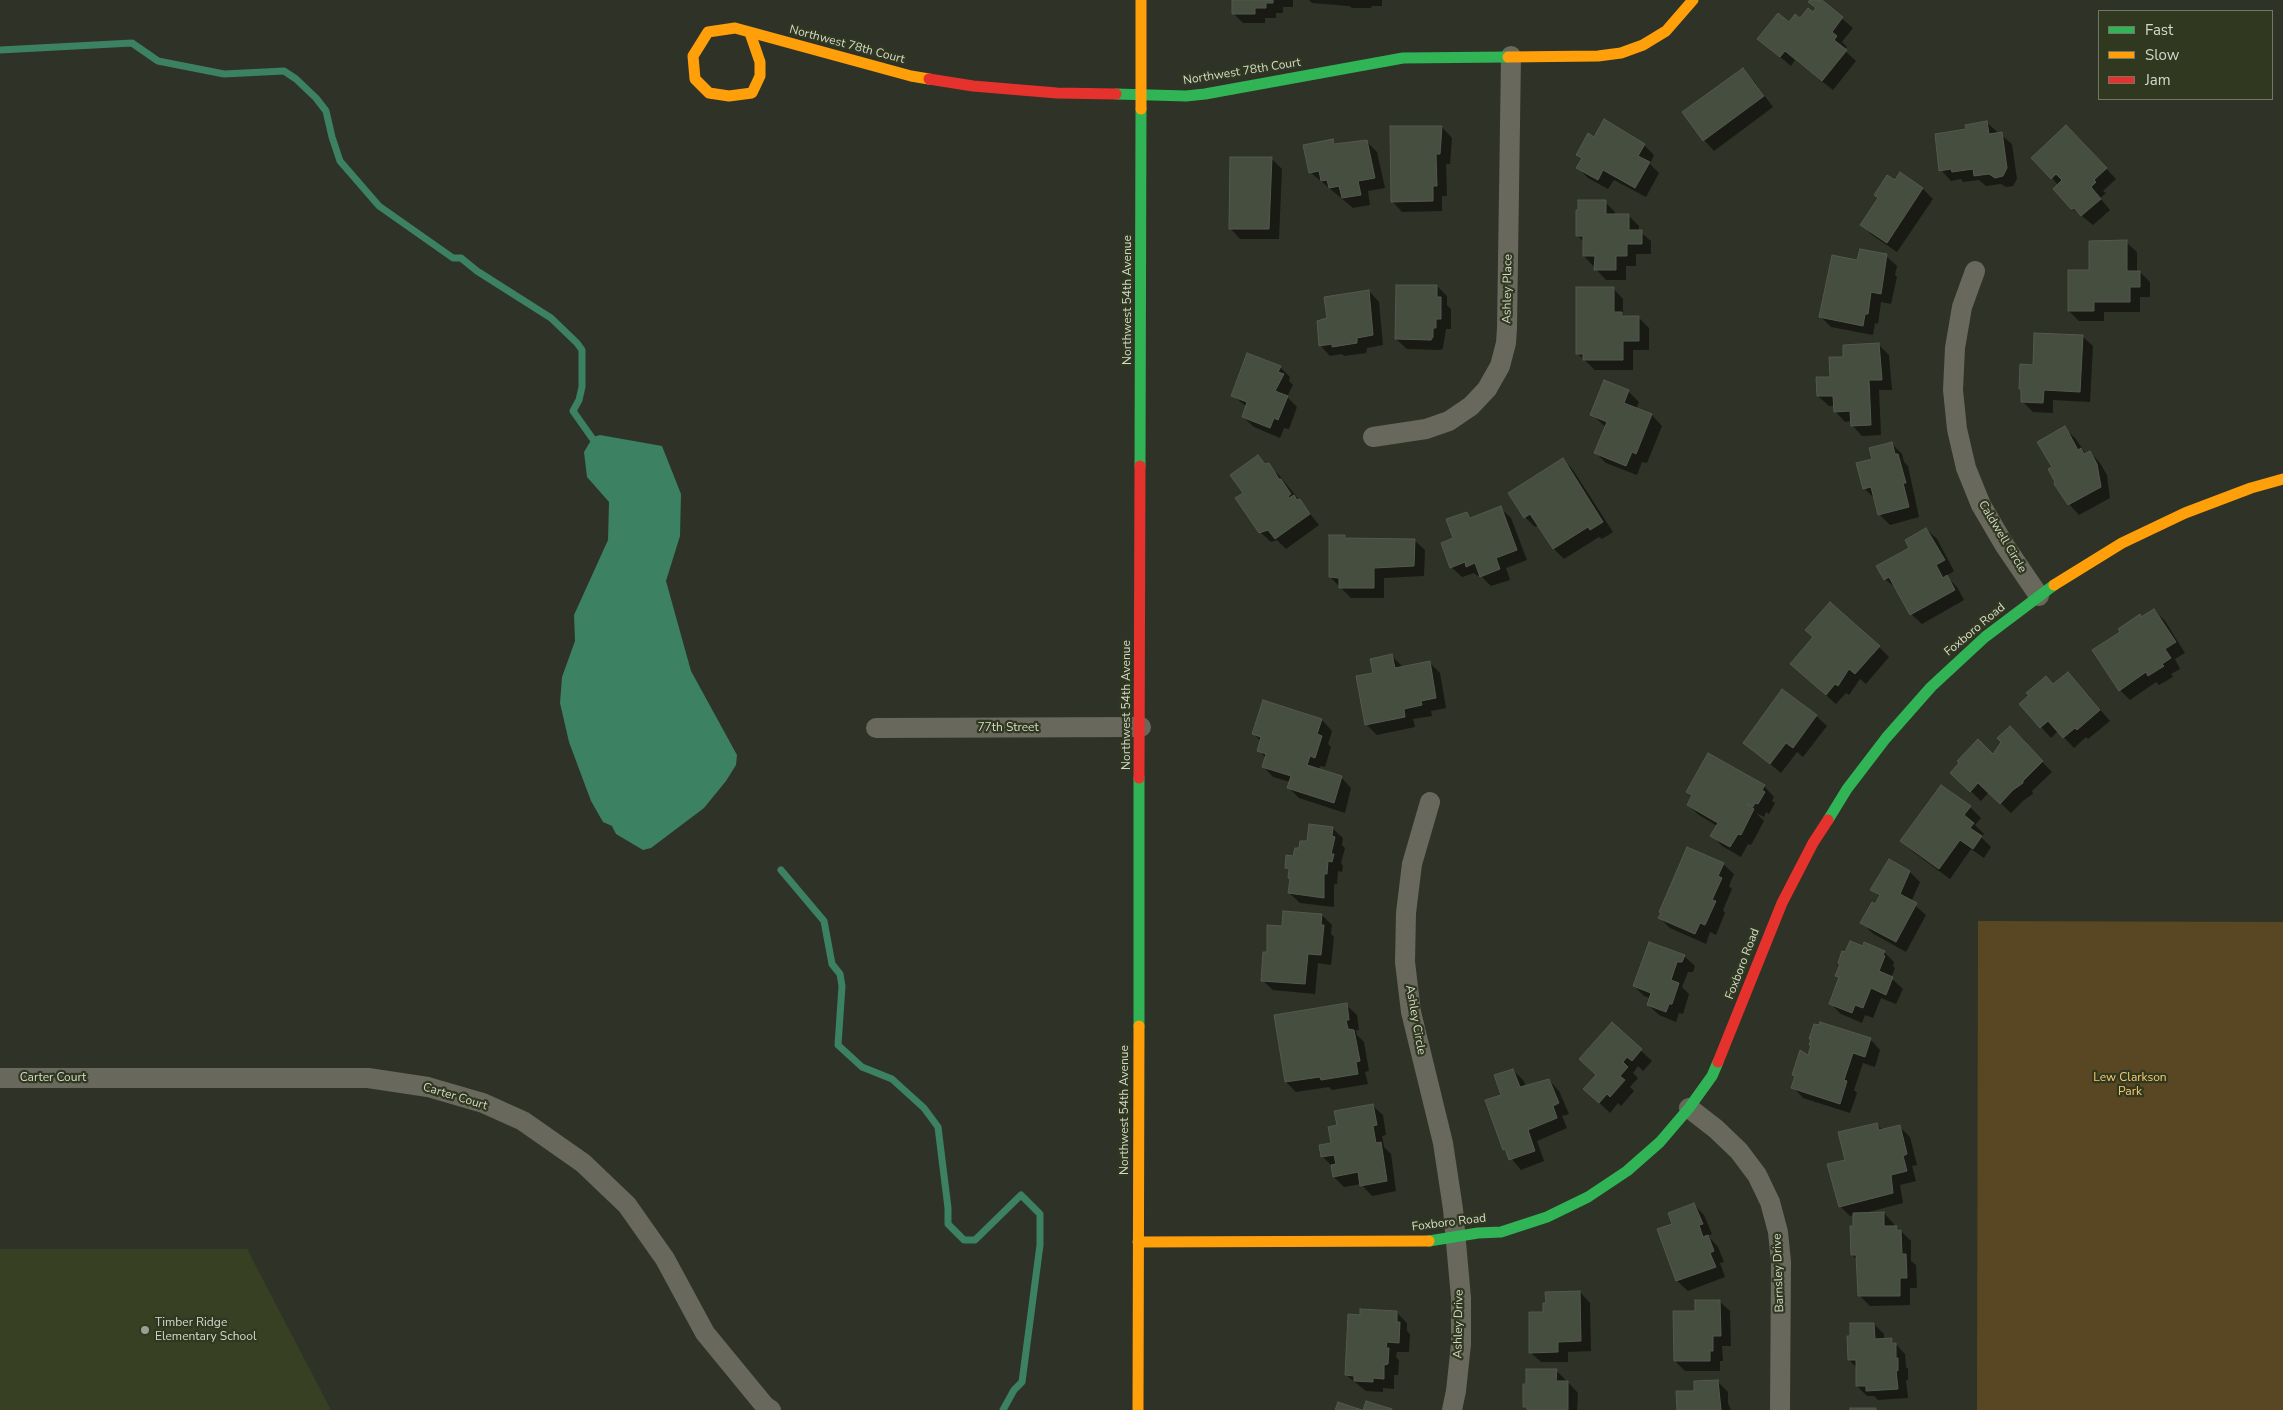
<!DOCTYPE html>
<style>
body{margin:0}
#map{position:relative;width:2283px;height:1410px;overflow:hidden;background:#2f3226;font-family:"Nunito Sans",sans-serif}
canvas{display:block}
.legend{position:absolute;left:2098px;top:10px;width:175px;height:90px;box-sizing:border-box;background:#313820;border:1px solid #727864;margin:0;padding:6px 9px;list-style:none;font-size:15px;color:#d4d9cb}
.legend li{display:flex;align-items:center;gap:10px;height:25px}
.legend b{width:25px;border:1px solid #727864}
</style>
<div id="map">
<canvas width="2283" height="1410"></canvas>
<ul class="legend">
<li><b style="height:6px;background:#30b455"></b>Fast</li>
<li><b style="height:6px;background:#ff9f0a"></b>Slow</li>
<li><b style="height:6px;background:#e5322d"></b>Jam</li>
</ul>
</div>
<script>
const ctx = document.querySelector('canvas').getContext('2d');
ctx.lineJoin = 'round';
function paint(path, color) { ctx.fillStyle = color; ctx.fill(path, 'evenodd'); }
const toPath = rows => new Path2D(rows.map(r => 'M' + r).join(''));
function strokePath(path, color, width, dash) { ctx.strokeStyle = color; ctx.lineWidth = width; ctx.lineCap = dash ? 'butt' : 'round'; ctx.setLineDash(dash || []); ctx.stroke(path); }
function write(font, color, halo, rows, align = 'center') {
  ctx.font = font + ' "Nunito Sans",sans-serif'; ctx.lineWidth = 4.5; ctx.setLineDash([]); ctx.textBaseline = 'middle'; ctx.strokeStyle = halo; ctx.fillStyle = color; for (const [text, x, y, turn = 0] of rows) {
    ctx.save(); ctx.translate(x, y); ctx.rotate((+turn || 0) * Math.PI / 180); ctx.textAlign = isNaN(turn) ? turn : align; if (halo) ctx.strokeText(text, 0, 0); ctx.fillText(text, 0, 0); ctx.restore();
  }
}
paint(toPath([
 [0,1249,247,1249,331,1410,0,1410]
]), '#374023');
paint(toPath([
 [1978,921,2283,922,2283,1410,1977,1410]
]), '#594723');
paint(toPath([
 [600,435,662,446,681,494,680,536,666,581,691,671,737,755,736,765,726,781,704,808,651,848,643,850,616,834,612,826,603,822,591,801,569,742,560,703,562,677,575,641,574,615,608,540,609,502,587,477,584,452,593,437]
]), '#3b8162');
paint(toPath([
 [1233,0,1293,0,1293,7,1283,7,1283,13,1276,13,1276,18,1265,18,1265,23,1243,23,1233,13],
 [1309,0,1382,0,1382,6,1372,6,1371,8,1352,8,1349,6,1312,3],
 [1812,0,1820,0,1853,28,1842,42,1847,47,1844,50,1856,61,1833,90,1795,60,1791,66,1759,39,1813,14,1817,9,1810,2],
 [1743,69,1753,80,1773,107,1714,151,1704,140,1684,112],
 [1987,123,2012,144,2017,179,2013,186,2006,187,2001,184,1986,186,1979,180,1963,182,1961,179,1951,181,1941,170],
 [1442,127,1452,138,1450,164,1446,164,1447,196,1442,196,1442,211,1402,212,1392,201],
 [2077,137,2116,179,2103,191,2106,193,2100,198,2110,210,2093,225,2072,208,2058,185,2052,178],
 [1595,138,1644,145,1654,155,1650,164,1659,173,1646,197,1614,180,1608,189,1588,178,1578,168,1582,159,1578,154],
 [1333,141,1337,145,1367,142,1377,152,1385,188,1368,191,1370,205,1353,208,1310,172],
 [1271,158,1282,169,1279,239,1240,239,1230,228],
 [1901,174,1923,189,1933,199,1897,252,1872,235,1862,225],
 [1605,202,1615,212,1615,216,1629,216,1639,226,1639,231,1651,241,1651,254,1636,254,1636,266,1626,266,1626,280,1606,280,1584,256,1584,242,1577,235],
 [2126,242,2137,252,2137,272,2140,272,2150,282,2150,297,2140,297,2140,312,2104,312,2104,321,2079,321,2069,311,2090,271],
 [1886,256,1897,266,1895,275,1897,277,1891,304,1881,302,1878,324,1875,323,1873,335,1831,327,1821,317],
 [1437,286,1447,296,1447,305,1451,309,1451,329,1446,329,1443,348,1441,350,1407,349,1396,339],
 [1613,288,1623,299,1623,315,1626,317,1638,317,1649,328,1649,350,1633,350,1633,370,1595,370,1578,354],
 [1369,291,1379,302,1383,345,1367,348,1366,353,1344,356,1342,354,1330,356,1320,345,1328,319],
 [2082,336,2093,346,2090,402,2053,400,2053,413,2033,412,2022,401,2023,391,2020,389,2034,366],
 [1879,345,1889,355,1892,390,1879,390,1881,435,1862,436,1852,425,1852,421,1845,422,1835,411,1835,406,1829,406,1818,396,1844,358],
 [1280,367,1290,377,1289,381,1293,385,1287,397,1297,407,1289,429,1284,428,1280,438,1254,427,1243,417,1247,407,1232,395],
 [1605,382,1629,392,1639,402,1636,409,1652,415,1662,426,1647,463,1642,462,1637,475,1606,463,1596,453,1606,427,1592,415],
 [2064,428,2075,438,2086,454,2090,452,2100,463,2107,475,2110,498,2079,515,2069,504,2053,467],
 [1892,444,1902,454,1904,462,1908,466,1919,517,1890,525,1879,514,1874,498,1864,488],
 [1258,457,1279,475,1319,525,1286,549,1277,540,1271,542,1260,532,1244,493],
 [1563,459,1573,470,1613,532,1602,539,1599,537,1564,559,1554,549,1539,525,1535,527,1525,517],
 [1500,508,1511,518,1527,560,1506,568,1510,580,1491,586,1480,575,1478,576,1474,573,1462,577,1451,567,1455,539,1467,513,1472,518],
 [1926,529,1937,539,1954,571,1946,576,1957,587,1964,600,1922,624,1911,614,1897,589,1885,579],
 [1345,536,1348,539,1414,540,1425,550,1424,576,1384,578,1384,598,1351,598,1330,577],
 [2154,610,2165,621,2185,653,2175,659,2180,669,2171,674,2173,677,2159,685,2156,682,2130,700,2120,690,2122,632],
 [1879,647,1889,657,1866,684,1860,679,1849,695,1846,693,1836,704,1802,674],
 [1392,656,1403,667,1429,662,1440,673,1446,708,1431,711,1432,716,1413,719,1415,727,1377,735,1366,724,1374,674],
 [2068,673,2110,721,2088,739,2086,737,2074,748,2058,731,2051,738,2041,727,2054,685],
 [1264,702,1322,720,1332,731,1328,744,1331,747,1325,767,1320,766,1319,770,1341,777,1351,788,1345,813,1299,798,1288,787,1290,782,1273,777,1263,766,1266,758,1258,750,1261,741,1254,734],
 [1816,716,1827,726,1803,757,1797,752,1781,773,1745,743],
 [2009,728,2052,772,2032,791,2033,794,2024,800,2011,813,1989,792,1981,801,1952,773,1993,756],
 [1764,786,1774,797,1772,801,1775,803,1769,814,1766,812,1764,817,1756,813,1764,821,1751,845,1748,844,1741,857,1722,846,1712,835,1717,826,1699,815,1688,805,1693,797,1687,791],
 [1941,786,1970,807,1981,818,1975,825,1984,834,1981,837,1991,847,1984,858,1971,849,1950,879,1912,851,1902,841],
 [1332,828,1343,838,1342,845,1345,848,1341,863,1343,866,1342,872,1338,871,1337,884,1334,884,1334,907,1300,903,1289,893,1290,872,1286,868,1308,843],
 [1889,861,1910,872,1920,882,1911,902,1926,915,1906,952,1872,933,1862,922,1880,897,1872,889],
 [1723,864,1734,874,1729,886,1732,889,1723,910,1725,913,1716,935,1710,932,1706,944,1670,928,1660,918,1662,913],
 [1322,915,1332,925,1331,934,1334,937,1331,965,1318,963,1315,994,1273,990,1262,980,1268,954,1283,927],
 [1884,952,1894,962,1893,966,1895,968,1891,978,1903,989,1896,1004,1881,998,1873,1018,1865,1015,1862,1023,1841,1014,1831,1004,1839,978,1837,975],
 [1684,956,1695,966,1693,972,1688,972,1682,987,1689,994,1683,1014,1679,1013,1676,1022,1659,1015,1648,1005,1650,998,1644,996,1634,986],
 [1346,1005,1357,1015,1359,1030,1356,1030,1357,1035,1364,1042,1369,1071,1365,1072,1368,1084,1332,1090,1329,1087,1296,1092,1286,1082],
 [1612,1024,1652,1061,1643,1071,1638,1066,1633,1073,1638,1078,1630,1087,1634,1091,1621,1106,1618,1103,1610,1113,1585,1089,1597,1075],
 [1870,1039,1880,1050,1875,1067,1863,1063,1854,1090,1857,1093,1850,1113,1803,1098,1793,1087,1809,1057],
 [1513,1070,1523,1080,1526,1086,1549,1080,1559,1091,1569,1114,1562,1116,1567,1128,1537,1141,1544,1161,1521,1170,1504,1149,1502,1096],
 [1372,1105,1383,1115,1386,1135,1382,1136,1384,1147,1391,1154,1396,1191,1372,1196,1361,1184,1344,1187,1334,1177,1332,1166,1322,1156,1332,1144,1338,1126],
 [1876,1124,1883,1130,1899,1126,1910,1137,1917,1165,1912,1166,1916,1181,1900,1185,1903,1203,1865,1213,1884,1213,1894,1224,1894,1227,1897,1227,1911,1241,1911,1261,1916,1265,1917,1288,1910,1288,1910,1305,1870,1306,1859,1295,1857,1260,1852,1255,1854,1215,1850,1216,1840,1206,1846,1161],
 [1694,1205,1704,1215,1712,1234,1709,1235,1710,1238,1718,1247,1724,1262,1720,1263,1725,1277,1688,1291,1677,1281,1658,1230,1674,1224],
 [1580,1292,1590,1303,1591,1351,1568,1352,1568,1362,1541,1362,1530,1352,1544,1313],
 [1719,1301,1730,1311,1731,1346,1722,1346,1723,1361,1720,1361,1720,1371,1685,1371,1675,1361,1697,1312],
 [1397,1313,1407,1323,1407,1331,1410,1334,1409,1352,1397,1352,1396,1357,1399,1360,1398,1375,1394,1375,1394,1389,1383,1388,1383,1392,1366,1391,1346,1375],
 [1874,1324,1884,1334,1884,1340,1892,1340,1905,1354,1906,1367,1908,1369,1908,1380,1906,1380,1908,1398,1878,1400,1874,1396,1867,1396,1857,1386,1857,1368,1849,1360],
 [1556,1370,1578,1393,1577,1410,1528,1410,1525,1407],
 [1718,1382,1728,1392,1728,1403,1731,1410,1678,1410]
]), '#0007');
strokePath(toPath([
 [0,50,132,43,158,61,224,74,284,71,296,79,316,98,326,111,332,137,340,161,379,206,453,258,461,258,477,271,551,318,577,343,582,350,582,387,579,400,573,411,597,445],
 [781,870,824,921,832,964,840,974,842,986,838,1045,862,1067,892,1079,924,1108,938,1127,948,1208,948,1224,964,1240,975,1240,1021,1195,1040,1214,1040,1245,1022,1382,1014,1390,1003,1410]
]), '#3b8162', 7);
const building = toPath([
 [1232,0,1273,0,1273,3,1266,3,1266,8,1255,8,1255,14,1232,14,1232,0],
 [1810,0,1822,0,1843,17,1832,32,1837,36,1834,40,1847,50,1822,81,1785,51,1780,57,1757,39,1778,13,1789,22,1795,14,1800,18,1808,8,1813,12,1816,8,1808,2,1810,0],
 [1743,68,1764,96,1703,141,1682,112,1743,68],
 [1604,119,1645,144,1638,156,1650,162,1635,188,1603,170,1598,180,1576,168,1582,158,1576,155,1588,133,1594,137,1604,119],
 [1987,121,1989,134,2002,132,2007,168,2003,176,1995,178,1989,174,1974,176,1973,169,1952,172,1951,169,1939,171,1935,134,1966,129,1965,125,1987,121],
 [2066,125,2107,168,2094,180,2096,182,2091,187,2101,199,2081,216,2074,208,2071,209,2053,189,2062,180,2056,174,2051,179,2031,158,2066,125],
 [1390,126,1442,126,1440,154,1436,154,1437,186,1433,186,1433,201,1391,202,1390,126],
 [1333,139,1334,144,1367,140,1375,178,1358,181,1361,195,1342,198,1339,186,1329,188,1327,180,1321,181,1319,171,1309,173,1303,145,1333,139],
 [1230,157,1272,157,1269,229,1229,229,1230,157],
 [1900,172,1923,188,1887,243,1860,225,1878,198,1874,195,1887,175,1895,180,1900,172],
 [1578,200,1606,200,1606,214,1629,214,1629,230,1642,230,1642,244,1627,244,1627,256,1616,256,1616,270,1594,270,1595,256,1583,256,1583,236,1576,236,1576,210,1578,210,1578,200],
 [2127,240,2127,271,2140,271,2140,287,2130,287,2130,302,2094,302,2094,311,2068,311,2068,270,2089,270,2089,241,2127,240],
 [1860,249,1887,254,1881,294,1871,292,1868,314,1865,314,1863,326,1819,317,1832,255,1857,260,1860,249],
 [1396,285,1437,285,1437,297,1441,297,1441,319,1436,319,1436,328,1433,328,1433,337,1431,340,1395,339,1396,285],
 [1576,287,1614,287,1614,312,1622,312,1622,316,1639,316,1639,341,1623,341,1623,360,1583,360,1583,354,1576,354,1576,287],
 [1369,290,1373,335,1357,338,1357,343,1332,347,1332,344,1319,346,1317,321,1327,318,1324,297,1369,290],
 [2034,333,2083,335,2080,392,2044,390,2043,403,2021,402,2021,389,2019,389,2020,364,2033,365,2034,333],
 [1879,343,1882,380,1869,380,1871,425,1851,426,1850,411,1834,412,1833,396,1817,396,1816,377,1830,377,1829,357,1843,357,1843,345,1879,343],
 [1247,353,1281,366,1278,372,1284,374,1275,391,1288,396,1278,420,1274,418,1270,428,1242,417,1247,402,1231,396,1247,353],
 [1604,380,1629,390,1624,403,1652,414,1636,454,1632,452,1626,466,1594,453,1607,422,1590,415,1604,380],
 [2065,426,2078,450,2081,448,2084,454,2090,451,2097,464,2101,487,2068,505,2054,484,2055,482,2048,469,2052,467,2037,442,2065,426],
 [1892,442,1895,454,1898,454,1906,483,1903,483,1909,507,1878,515,1871,487,1863,489,1856,463,1872,459,1869,448,1892,442],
 [1258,455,1265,464,1269,463,1279,479,1281,479,1291,494,1288,496,1289,498,1294,495,1297,500,1300,499,1310,514,1275,539,1268,530,1259,533,1235,498,1243,493,1230,475,1258,455],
 [1563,458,1603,522,1590,530,1588,527,1553,549,1530,514,1524,518,1508,493,1563,458],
 [1501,506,1517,550,1496,558,1500,569,1480,577,1475,563,1466,567,1465,562,1450,568,1441,543,1453,538,1446,519,1467,512,1470,518,1501,506],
 [1926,528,1945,560,1936,565,1943,578,1947,575,1955,590,1910,615,1889,577,1884,580,1876,566,1909,548,1905,540,1926,528],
 [1329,535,1345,535,1345,538,1415,539,1414,566,1374,568,1374,588,1339,588,1339,578,1329,577,1329,535],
 [1830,602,1880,646,1855,674,1849,669,1838,686,1835,684,1826,695,1790,664,1813,637,1805,630,1830,602],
 [2154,609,2176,642,2165,649,2171,658,2162,664,2164,666,2148,676,2146,672,2119,691,2092,650,2120,632,2118,629,2140,614,2141,617,2154,609],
 [1392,654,1395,668,1430,661,1436,698,1421,701,1422,705,1404,709,1405,717,1365,725,1356,676,1373,673,1370,659,1392,654],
 [2068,672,2100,710,2077,730,2075,728,2063,738,2048,721,2040,728,2019,704,2029,695,2026,693,2046,676,2053,684,2068,672],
 [1782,689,1817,715,1793,748,1786,743,1770,764,1743,743,1782,689],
 [1263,700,1322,719,1317,734,1322,736,1315,758,1310,756,1307,765,1342,776,1334,803,1287,788,1291,776,1262,767,1266,754,1257,751,1261,737,1252,734,1263,700],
 [2010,726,2043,761,2023,781,2023,783,2013,790,2000,804,1978,783,1970,792,1950,773,1959,763,1957,761,1978,739,1993,754,2001,742,1997,738,2010,726],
 [1708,753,1765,785,1762,790,1765,792,1758,804,1755,803,1753,807,1747,804,1754,809,1741,835,1738,834,1730,847,1710,836,1718,823,1687,805,1692,795,1686,792,1708,753],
 [1941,785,1971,806,1964,815,1974,823,1970,828,1982,836,1973,849,1960,840,1939,869,1900,841,1941,785],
 [1309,824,1333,827,1332,836,1335,837,1331,854,1334,854,1332,862,1328,861,1327,874,1324,874,1324,898,1288,893,1290,879,1288,878,1289,869,1285,868,1286,855,1293,856,1295,848,1299,848,1300,841,1307,841,1309,824],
 [1687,847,1724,863,1718,876,1722,878,1712,900,1716,901,1705,925,1700,923,1695,934,1658,918,1661,913,1659,912,1687,847],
 [1889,859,1910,871,1900,894,1917,903,1896,942,1860,923,1872,902,1875,904,1880,895,1870,890,1889,859],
 [1283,911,1322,914,1321,925,1324,925,1321,955,1308,954,1305,984,1261,981,1263,952,1267,952,1267,925,1282,926,1283,911],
 [1850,941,1863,946,1864,942,1885,951,1883,955,1885,956,1879,971,1893,977,1886,995,1871,988,1863,1008,1855,1005,1852,1013,1829,1004,1839,977,1835,976,1840,964,1838,963,1842,951,1845,952,1850,941],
 [1649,942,1685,955,1682,962,1677,962,1671,980,1679,983,1672,1004,1669,1004,1666,1012,1647,1005,1651,993,1633,986,1649,942],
 [1347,1003,1349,1020,1346,1020,1348,1029,1354,1030,1360,1061,1356,1062,1358,1074,1321,1080,1320,1077,1285,1082,1274,1015,1347,1003],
 [1612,1022,1642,1049,1632,1061,1627,1057,1623,1062,1628,1067,1620,1076,1625,1080,1610,1097,1607,1094,1599,1103,1583,1089,1596,1075,1579,1059,1612,1022],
 [1820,1022,1871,1038,1865,1057,1853,1053,1844,1080,1847,1081,1840,1104,1791,1088,1795,1076,1792,1075,1800,1050,1808,1055,1811,1045,1809,1045,1811,1039,1809,1039,1814,1024,1819,1025,1820,1022],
 [1513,1069,1520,1087,1549,1079,1559,1103,1553,1106,1557,1118,1528,1130,1535,1151,1509,1160,1505,1149,1503,1150,1485,1100,1501,1095,1494,1075,1513,1069],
 [1373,1104,1377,1125,1373,1126,1376,1143,1381,1142,1387,1181,1360,1186,1358,1172,1333,1177,1331,1165,1336,1164,1334,1155,1321,1157,1319,1145,1331,1143,1328,1127,1337,1125,1334,1111,1373,1104],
 [1877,1123,1879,1130,1900,1125,1907,1154,1903,1156,1907,1171,1891,1175,1893,1193,1839,1207,1827,1164,1845,1160,1838,1132,1877,1123],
 [1694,1203,1703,1224,1699,1225,1703,1237,1708,1235,1714,1251,1710,1253,1716,1267,1676,1281,1657,1229,1672,1224,1668,1213,1694,1203],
 [1884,1212,1884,1226,1897,1226,1897,1230,1901,1230,1902,1254,1906,1254,1907,1278,1900,1278,1900,1296,1858,1296,1856,1255,1851,1255,1850,1226,1853,1226,1853,1213,1884,1212],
 [1580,1291,1581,1341,1558,1342,1558,1352,1529,1353,1529,1312,1543,1312,1543,1303,1546,1303,1545,1292,1580,1291],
 [1695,1300,1720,1300,1721,1336,1713,1336,1713,1351,1710,1351,1710,1361,1674,1361,1673,1311,1695,1311,1695,1300],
 [1360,1309,1397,1311,1397,1322,1400,1322,1399,1343,1387,1342,1386,1348,1389,1348,1388,1364,1384,1365,1384,1379,1373,1378,1373,1382,1354,1381,1354,1376,1345,1375,1348,1314,1360,1315,1360,1309],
 [1850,1323,1874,1323,1875,1339,1892,1338,1892,1343,1896,1343,1896,1358,1898,1358,1898,1371,1896,1370,1898,1389,1866,1391,1866,1386,1856,1386,1856,1360,1848,1360,1847,1336,1850,1336,1850,1323],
 [1526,1369,1557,1369,1556,1381,1568,1381,1568,1410,1527,1410,1527,1407,1523,1407,1523,1384,1526,1384,1526,1369],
 [1718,1380,1721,1410,1677,1410,1676,1391,1694,1391,1694,1381,1718,1380],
 [1366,1401,1392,1409,1392,1410,1363,1410,1366,1401],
 [1338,1402,1362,1410,1335,1410,1338,1402],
 [1850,1408,1876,1408,1876,1410,1850,1410,1850,1408]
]);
paint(building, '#454e3f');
strokePath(building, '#53594f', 1);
strokePath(toPath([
 [1975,271,1962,307,1955,348,1953,390,1957,429,1966,468,1981,505,2005,546,2039,596],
 [1373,437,1426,429,1449,421,1471,406,1487,389,1500,366,1506,343,1507,328,1511,56],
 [876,728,1141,727],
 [1430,802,1412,864,1406,913,1405,962,1411,1012,1443,1143,1453,1209,1461,1298,1461,1344,1456,1391,1452,1410],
 [0,1078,368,1078,428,1087,483,1103,523,1121,583,1163,627,1205,665,1259,705,1333,765,1406,771,1410],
 [1689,1108,1716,1129,1739,1151,1757,1175,1770,1202,1778,1232,1781,1262,1780,1410]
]), '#68685d', 20);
strokePath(toPath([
 [1116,94,1186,96,1205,94,1403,58,1508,57],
 [1140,466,1141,109],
 [1828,820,1847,789,1886,738,1931,687,1985,637,2054,585],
 [1139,1026,1139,778],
 [1429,1241,1478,1233,1501,1232,1547,1217,1588,1197,1627,1171,1660,1142,1689,1108,1712,1076,1718,1062]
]), '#30b455', 11);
strokePath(toPath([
 [750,33,760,62,760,76,752,93,729,96,709,93,695,79,693,56,708,32,735,28,911,76,929,79],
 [1508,57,1598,56,1621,53,1643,45,1666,31,1693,0],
 [1141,109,1141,0],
 [2054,585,2122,543,2185,513,2251,488,2283,479],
 [1138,1242,1429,1241],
 [1138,1410,1139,1026]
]), '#ff9f0a', 11);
strokePath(toPath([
 [929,79,973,86,1057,93,1116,94],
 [1139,778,1140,466],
 [1718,1062,1782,903,1813,843,1828,820]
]), '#e5322d', 11);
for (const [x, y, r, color] of [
 [145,1330,5,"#9a9f91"]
]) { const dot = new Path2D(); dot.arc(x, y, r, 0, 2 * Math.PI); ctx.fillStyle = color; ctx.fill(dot); strokePath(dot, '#313820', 2); }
write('12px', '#d4d9cb', '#313820', [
 ["Northwest 78th Court",847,45,15],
 ["Northwest 78th Court",1242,72,-9],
 ["Ashley Place",1508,289,-89],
 ["Northwest 54th Avenue",1128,300,-90],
 ["Caldwell Circle",2002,537,59],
 ["Foxboro Road",1975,630,-40],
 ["Northwest 54th Avenue",1127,705,-90],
 ["77th Street",1008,728],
 ["Foxboro Road",1743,964,-69],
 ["Ashley Circle",1415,1020,80],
 ["Carter Court",53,1078],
 ["Carter Court",455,1097,17],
 ["Northwest 54th Avenue",1125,1110,-90],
 ["Foxboro Road",1449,1223,-7],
 ["Barnsley Drive",1779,1273,-92],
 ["Ashley Drive",1459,1324,-89]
]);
write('12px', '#faca6f', '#313820', [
 ["Lew Clarkson",2130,1078],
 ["Park",2130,1092]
]);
write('12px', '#d4d9cb', '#313820', [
 ["Timber Ridge",155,1323],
 ["Elementary School",155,1337]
], 'left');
</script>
